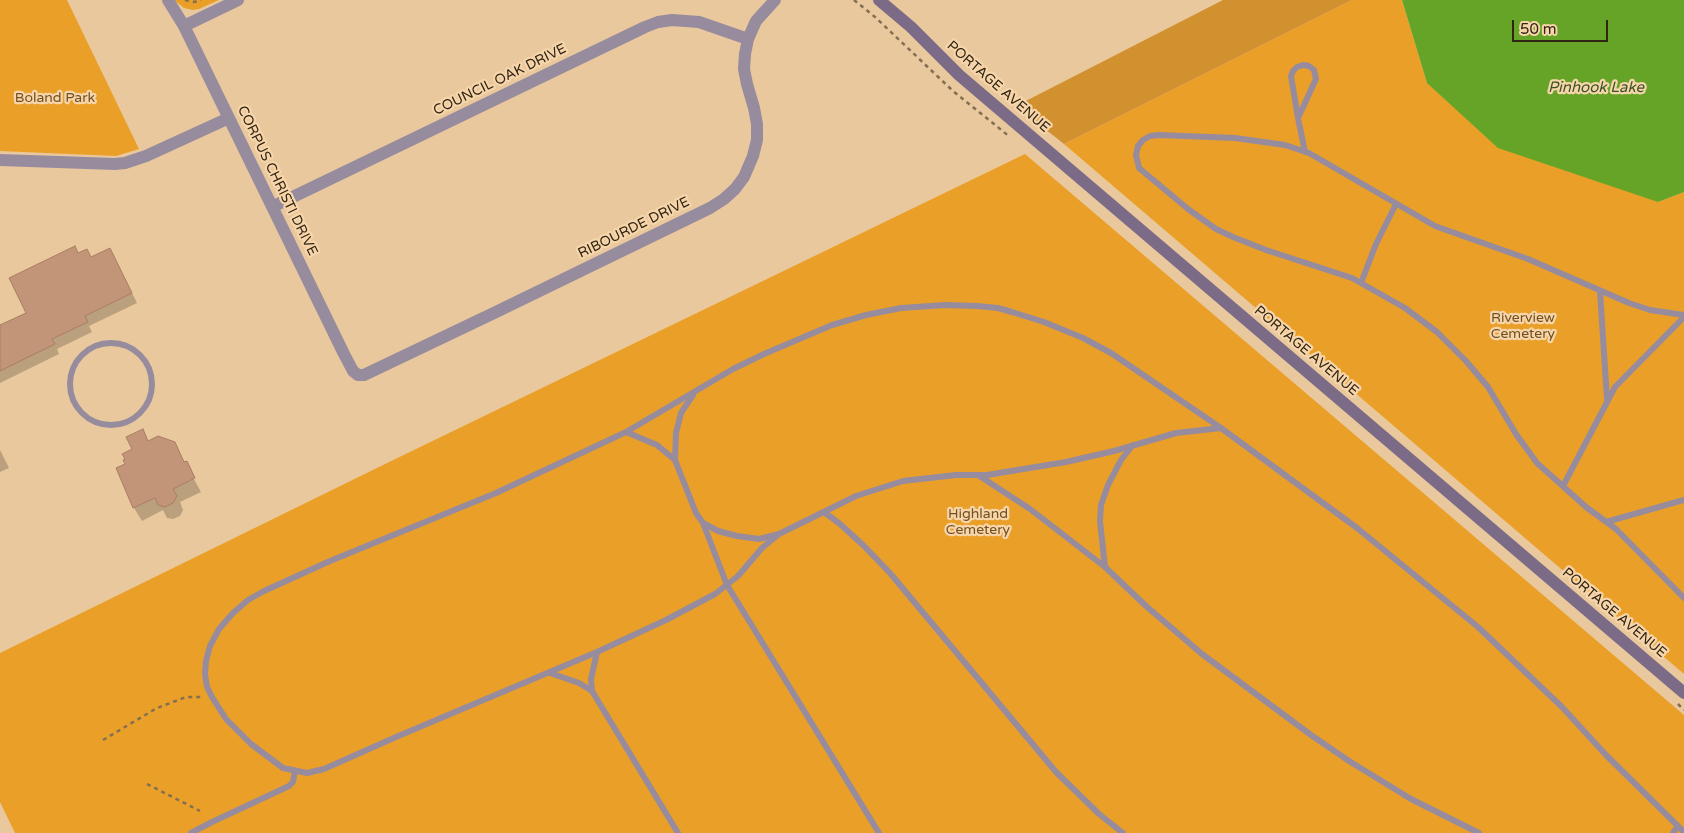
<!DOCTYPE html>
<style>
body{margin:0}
#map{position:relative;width:1684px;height:833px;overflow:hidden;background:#e9c89d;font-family:"Varela Round",sans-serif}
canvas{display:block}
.scale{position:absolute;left:1512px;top:20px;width:96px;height:22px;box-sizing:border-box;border:2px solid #302413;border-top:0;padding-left:6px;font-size:15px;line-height:18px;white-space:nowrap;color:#302413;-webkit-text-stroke:4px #f7d5aa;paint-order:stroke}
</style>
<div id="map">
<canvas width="1684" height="833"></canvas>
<div class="scale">50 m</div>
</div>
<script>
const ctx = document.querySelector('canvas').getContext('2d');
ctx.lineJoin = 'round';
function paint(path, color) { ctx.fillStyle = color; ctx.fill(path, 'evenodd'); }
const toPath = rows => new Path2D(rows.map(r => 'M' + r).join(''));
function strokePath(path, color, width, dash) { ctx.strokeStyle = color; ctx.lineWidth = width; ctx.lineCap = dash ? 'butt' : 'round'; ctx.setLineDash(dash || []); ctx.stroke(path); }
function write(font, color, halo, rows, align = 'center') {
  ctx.font = font + ' "Varela Round",sans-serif'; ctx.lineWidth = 4.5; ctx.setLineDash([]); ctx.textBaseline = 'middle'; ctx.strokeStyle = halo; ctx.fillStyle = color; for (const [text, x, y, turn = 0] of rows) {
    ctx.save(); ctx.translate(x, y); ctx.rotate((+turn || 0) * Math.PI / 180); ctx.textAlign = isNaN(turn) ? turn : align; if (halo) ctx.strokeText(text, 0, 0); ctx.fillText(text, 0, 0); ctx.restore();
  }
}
paint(toPath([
 [0,0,67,0,139,149,116,156,0,151],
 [174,0,219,0,199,9,193,10,184,8],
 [1352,0,1402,0,1427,83,1658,202,1684,192,1684,674,1064,144],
 [1025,154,1684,715,1684,833,15,833,0,802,0,653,383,465]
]), '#eaa028');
paint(toPath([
 [1223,0,1352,0,1064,144,1016,106]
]), '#d1912f');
paint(toPath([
 [1402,0,1684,0,1684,192,1658,202,1498,148,1427,83]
]), '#65a427');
paint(toPath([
 [79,254,91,258,115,259,137,303,89,326,92,332,57,349,59,354,0,383,0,327,28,313],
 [149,442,174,443,201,492,180,502,183,510,180,516,173,519,167,518,163,510,142,521,134,508,118,469,126,464],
 [0,450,9,468,0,472]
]), '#0003');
const building = toPath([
 [75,246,78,253,87,249,91,257,110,248,132,293,85,316,88,322,52,339,55,344,0,371,0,325,26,313,9,278,75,246],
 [143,429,148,441,158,436,175,442,184,462,187,461,195,478,173,489,177,496,173,503,165,507,158,505,155,498,133,508,116,468,125,464,123,460,125,459,122,454,132,449,126,437,143,429]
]);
paint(building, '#c29478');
strokePath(building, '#a97d62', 1);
strokePath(toPath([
 [185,0,194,2,201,0],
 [854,0,875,17,953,91,1010,137],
 [1678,704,1684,710],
 [103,740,157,708,186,697,203,697],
 [147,784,200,811]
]), '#846f52', 2.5, [4, 4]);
strokePath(toPath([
 [1303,65,1309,66,1314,70,1316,79,1298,118,1291,76,1293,71,1297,67,1303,65],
 [1298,118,1305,152],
 [1361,283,1376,244,1396,204],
 [1600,291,1607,399],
 [1684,315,1650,310,1629,303,1528,259,1435,226,1309,153,1285,145,1235,138,1159,135,1150,136,1143,140,1138,146,1136,155,1139,168,1188,209,1216,229,1233,237,1266,250,1352,278,1405,308,1437,332,1466,361,1488,387,1516,434,1537,463,1586,507,1616,529,1684,598],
 '70 384a41 41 0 1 1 82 0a41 41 0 1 1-82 0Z',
 [693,395,681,413,676,433,675,460,696,513,703,523,727,585,879,833],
 [626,432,657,445,675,460],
 [978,475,1030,509,1105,567,1146,606,1202,654,1311,735,1349,761,1411,799,1479,833],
 [1563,486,1615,387,1684,317],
 [824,512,840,524,864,546,890,573,1056,772,1099,814,1123,833],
 [1606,522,1684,500],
 [703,523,718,531,737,536,759,539,779,534,856,496,903,481,956,475,987,475,1066,462,1114,451,1176,433,1221,428,1357,528,1478,627,1562,707,1606,755,1684,832],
 [779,534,762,548,738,576,715,594,666,620,597,652,396,737,324,769,307,773,283,768,251,744,226,719,212,697,207,687,205,674,206,661,210,646,219,629,233,613,248,600,264,591,330,561,496,493,626,432,733,369,764,354,832,325,866,315,901,308,945,305,977,306,998,308,1012,312,1044,322,1083,338,1111,353,1221,428],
 [1105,567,1100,521,1101,505,1108,485,1121,460,1133,445],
 [550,673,579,683,592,691,678,833],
 [592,691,591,679,597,652],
 [191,833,212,822,289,786,293,782,295,771],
 [1673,833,1678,826]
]), '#978b9e', 6);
strokePath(toPath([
 [168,0,184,26,344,354,353,371,358,375,364,375,496,312,710,208,724,199,735,189,744,177,753,156,757,140,757,124,754,108,747,84,744,69,745,54,748,39,756,21,775,0],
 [184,26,238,0],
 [0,160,115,164,125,163,146,156,229,118],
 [272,207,645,27,658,22,672,20,699,22,748,39]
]), '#978b9e', 12);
strokePath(toPath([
 [879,0,911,27,959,75,1684,693]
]), '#7c6b86', 12);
write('14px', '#302413', '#f7d5aa', [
 ["COUNCIL OAK DRIVE",500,80,-26],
 ["PORTAGE AVENUE",998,87,41],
 ["CORPUS CHRISTI DRIVE",277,181,64],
 ["RIBOURDE DRIVE",634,228,-26],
 ["PORTAGE AVENUE",1306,351,40],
 ["PORTAGE AVENUE",1614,613,40]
]);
write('14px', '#725020', '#f7d5aa', [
 ["Boland Park",55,98],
 ["Riverview",1523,318],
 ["Cemetery",1523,334],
 ["Highland",978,514],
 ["Cemetery",978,530]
]);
write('italic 15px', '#385324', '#f7d5aa', [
 ["Pinhook Lake",1596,88]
]);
</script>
